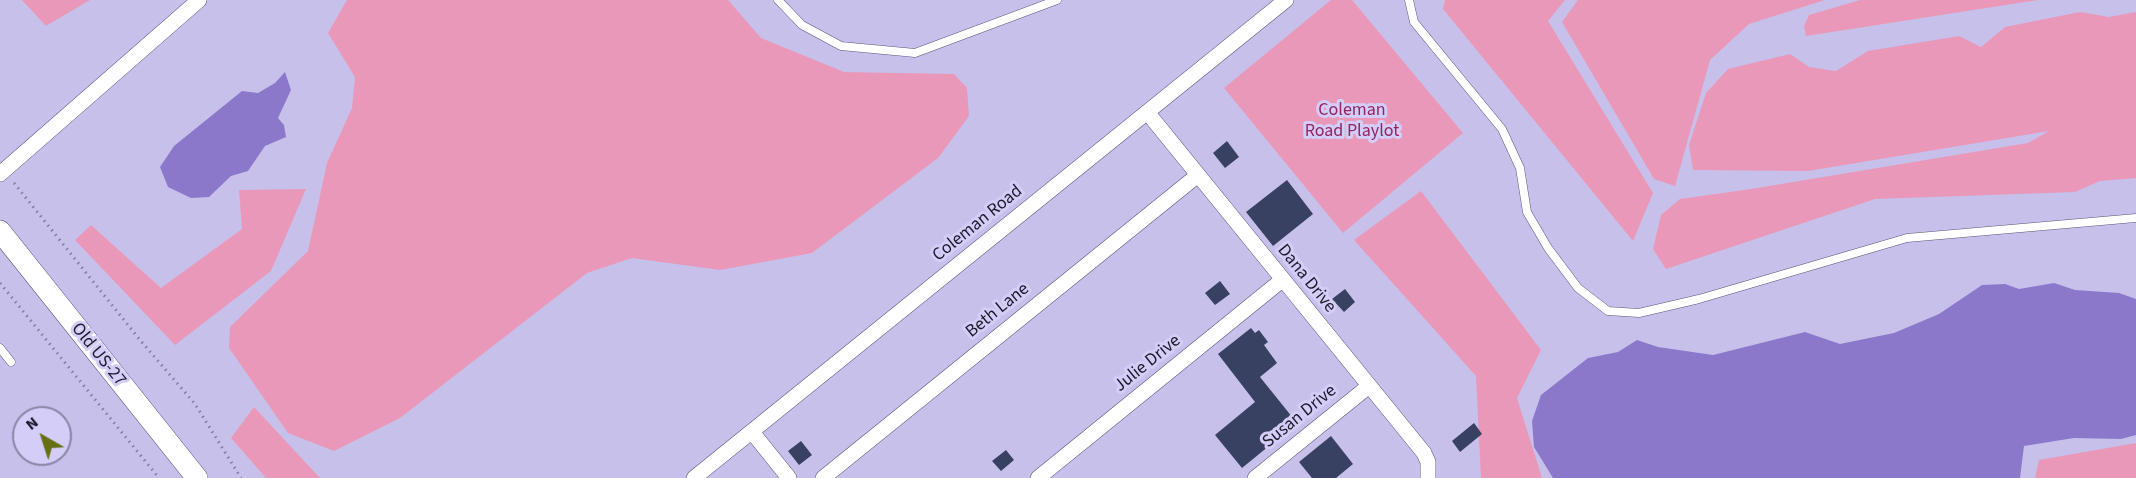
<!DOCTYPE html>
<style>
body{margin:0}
#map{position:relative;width:2136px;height:478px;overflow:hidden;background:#c7c0ea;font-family:"Source Sans 3",sans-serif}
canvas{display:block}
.north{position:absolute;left:12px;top:406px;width:60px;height:60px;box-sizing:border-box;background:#d4cdf8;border:2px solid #8a85a5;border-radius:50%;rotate:321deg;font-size:16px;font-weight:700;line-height:24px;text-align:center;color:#1c1928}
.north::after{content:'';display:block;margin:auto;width:21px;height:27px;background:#686e13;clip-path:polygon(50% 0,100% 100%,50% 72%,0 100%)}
</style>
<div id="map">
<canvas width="2136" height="478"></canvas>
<div class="north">N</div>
</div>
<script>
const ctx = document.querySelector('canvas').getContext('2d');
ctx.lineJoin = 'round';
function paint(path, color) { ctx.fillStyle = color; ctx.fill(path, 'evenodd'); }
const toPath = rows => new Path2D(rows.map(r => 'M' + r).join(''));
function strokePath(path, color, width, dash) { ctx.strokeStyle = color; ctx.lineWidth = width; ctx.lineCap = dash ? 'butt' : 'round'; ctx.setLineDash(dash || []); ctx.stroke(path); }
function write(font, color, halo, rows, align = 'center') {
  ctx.font = font + ' "Source Sans 3",sans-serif'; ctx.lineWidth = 6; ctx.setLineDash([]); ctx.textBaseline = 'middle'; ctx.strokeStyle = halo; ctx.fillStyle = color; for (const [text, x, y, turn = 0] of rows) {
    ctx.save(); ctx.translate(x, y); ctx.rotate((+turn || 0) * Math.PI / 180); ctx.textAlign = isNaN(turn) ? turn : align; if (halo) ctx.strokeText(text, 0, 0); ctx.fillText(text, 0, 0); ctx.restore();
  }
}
paint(toPath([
 [22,0,90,0,46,26],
 [347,0,728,0,761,38,844,72,954,74,967,88,969,116,938,158,812,253,720,270,632,258,587,273,400,418,334,451,288,433,229,348,230,327,308,251,327,163,352,108,355,77,328,33],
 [1331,0,1352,0,1463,133,1343,233,1224,88],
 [1445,0,1565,0,1548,21,1653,193,1633,241,1443,9],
 [1578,0,1825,0,1749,24,1710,60,1675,186,1654,179,1562,22],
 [1860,0,2038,0,1806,36,1804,26,1809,15],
 [2080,12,2109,17,2136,12,2136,178,2100,181,2075,192,1875,199,1666,269,1653,249,1661,215,1680,199,1751,189,2028,143,2049,131,1808,171,1693,170,1689,145,1706,93,1728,69,1790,54,1809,67,1836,71,1868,51,1959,36,1981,47,2005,27],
 [306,189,271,271,175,345,75,240,91,225,161,288,242,229,239,190],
 [1421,191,1541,350,1517,398,1542,478,1481,478,1476,376,1354,240],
 [254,407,320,478,266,478,231,438],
 [2136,443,2136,478,2035,478,2039,460]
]), '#ea98ba');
paint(toPath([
 [285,72,291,90,278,118,284,125,286,137,265,146,248,171,231,176,209,197,191,198,168,187,160,167,174,146,242,91,258,93,275,83],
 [2054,283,2075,290,2119,293,2136,299,2136,435,2121,439,2074,438,2024,446,2020,478,1553,478,1534,447,1532,421,1541,395,1588,358,1618,352,1637,340,1658,347,1713,355,1805,332,1840,344,1894,333,1939,314,1982,285,2005,284,2019,289]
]), '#8b78cb');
paint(toPath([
 [1227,141,1239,157,1225,168,1213,153],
 [1287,180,1313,214,1273,246,1246,212],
 [1220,281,1230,294,1215,305,1205,293],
 [1345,289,1355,302,1344,312,1332,299],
 [1251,328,1255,333,1259,330,1268,342,1264,345,1277,363,1260,377,1297,423,1242,468,1215,435,1255,402,1218,354],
 [1474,423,1482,434,1460,452,1452,441],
 [1331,436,1353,464,1336,478,1312,478,1299,462],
 [801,441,812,455,799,465,788,451],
 [1006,450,1014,460,1001,471,992,461]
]), '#394163');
const service = toPath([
 [778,0,802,25,841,46,915,53,1057,0],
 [1409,0,1414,22,1502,129,1520,168,1527,212,1548,248,1578,288,1608,311,1639,313,1699,299,1907,238,2136,218],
 [0,348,11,362]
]);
const minor = toPath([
 [1147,112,1424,453,1428,462,1428,478],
 [0,174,199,0],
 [752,432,789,478],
 [694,478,1286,0],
 [823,478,1198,175],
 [1038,478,1282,280],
 [1255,478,1369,386]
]);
const secondary = toPath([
 [0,231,197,478]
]);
strokePath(service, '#5b5378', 9);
strokePath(minor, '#5b5378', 16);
strokePath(secondary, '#5b5378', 22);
strokePath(toPath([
 [14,183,140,340,195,404,241,478],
 [0,283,159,478]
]), '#837e9d', 3, [1.5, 4.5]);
strokePath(service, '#fff', 8);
strokePath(minor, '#fff', 15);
strokePath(secondary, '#fff', 21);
write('18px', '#92245e', '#d4cdf8', [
 ["Coleman",1352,111],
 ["Road Playlot",1352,132]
]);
write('18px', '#1c1928', '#d4cdf8', [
 ["Coleman Road",978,224,-39],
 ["Dana Drive",1306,279,51],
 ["Beth Lane",998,311,-39],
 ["Old US-27",98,355,51],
 ["Julie Drive",1148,364,-39],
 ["Susan Drive",1300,417,-39]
]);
</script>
